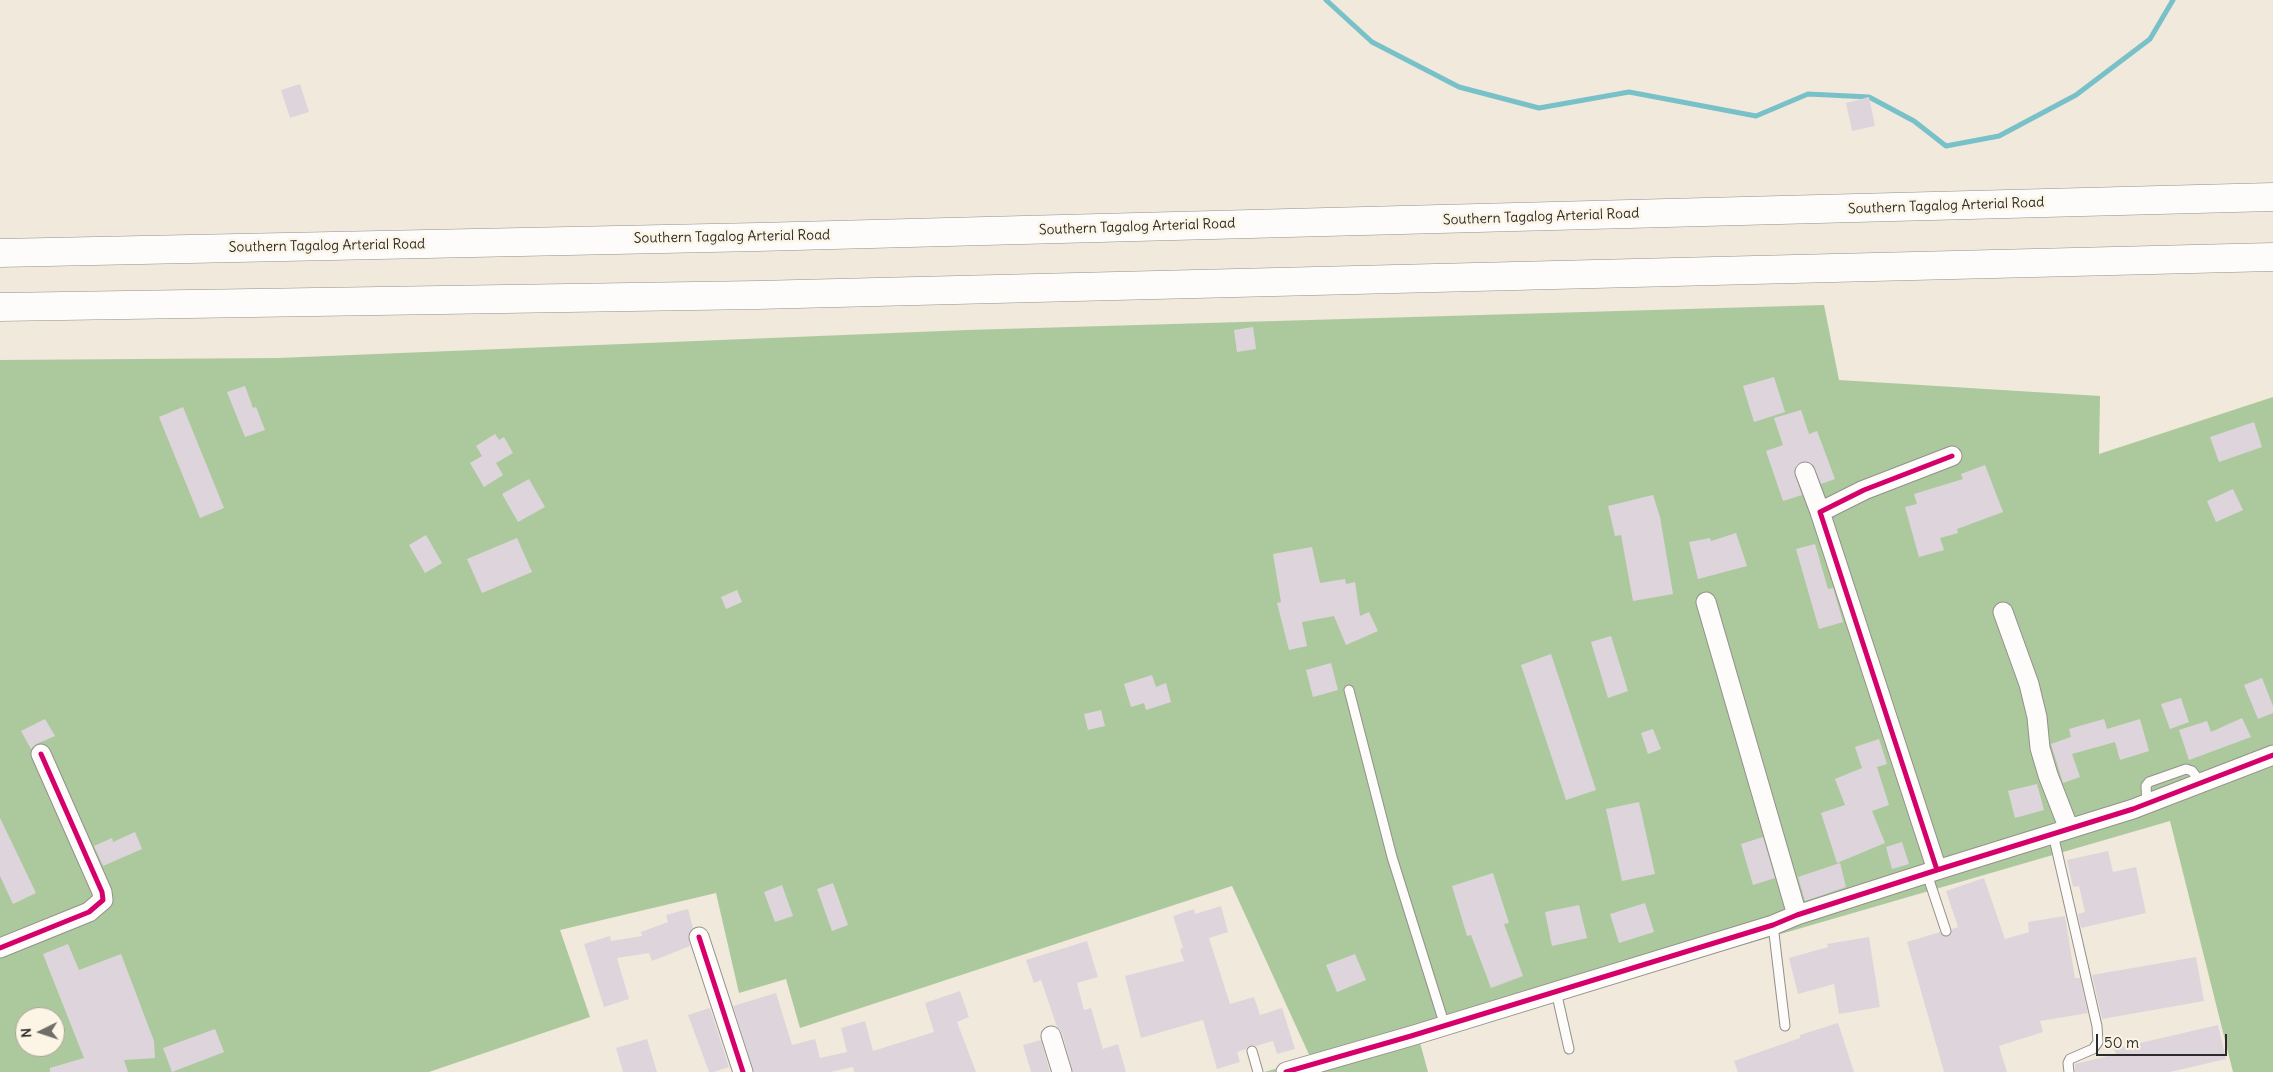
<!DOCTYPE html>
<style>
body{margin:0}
#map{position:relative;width:2273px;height:1072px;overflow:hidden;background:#f0e9dc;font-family:Delius,sans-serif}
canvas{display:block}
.north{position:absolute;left:15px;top:1007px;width:50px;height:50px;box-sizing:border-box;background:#fcf5e5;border:1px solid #a8a49b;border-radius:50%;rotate:266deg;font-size:14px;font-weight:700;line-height:20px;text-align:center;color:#2b2b2b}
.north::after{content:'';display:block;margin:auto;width:18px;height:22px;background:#706e69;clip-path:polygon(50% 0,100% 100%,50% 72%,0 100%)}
.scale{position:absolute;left:2096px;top:1034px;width:131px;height:22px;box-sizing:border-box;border:2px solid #2b2b2b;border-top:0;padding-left:6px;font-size:15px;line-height:18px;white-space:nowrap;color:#2b2b2b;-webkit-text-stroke:4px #fcf5e5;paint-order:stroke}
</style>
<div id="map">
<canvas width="2273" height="1072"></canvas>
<div class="north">N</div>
<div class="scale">50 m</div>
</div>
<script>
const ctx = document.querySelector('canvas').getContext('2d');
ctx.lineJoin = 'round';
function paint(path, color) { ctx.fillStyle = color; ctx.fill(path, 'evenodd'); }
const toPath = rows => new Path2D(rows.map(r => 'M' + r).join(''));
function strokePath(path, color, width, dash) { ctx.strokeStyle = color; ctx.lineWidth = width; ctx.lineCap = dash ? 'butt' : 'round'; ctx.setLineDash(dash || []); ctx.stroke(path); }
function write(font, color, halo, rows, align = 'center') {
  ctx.font = font + ' Delius,sans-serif'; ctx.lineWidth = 5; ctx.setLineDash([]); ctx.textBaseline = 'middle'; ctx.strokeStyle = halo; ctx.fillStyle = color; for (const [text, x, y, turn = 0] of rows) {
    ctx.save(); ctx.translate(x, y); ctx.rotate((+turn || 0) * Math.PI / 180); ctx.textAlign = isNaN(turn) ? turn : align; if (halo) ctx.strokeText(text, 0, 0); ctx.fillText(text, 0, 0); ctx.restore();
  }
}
paint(toPath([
 [1824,305,1839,380,2100,396,2099,454,2273,397,2273,1072,2233,1072,2170,821,1419,1039,1428,1072,1264,1072,1311,1059,1232,886,800,1028,786,979,739,993,716,893,560,930,590,1017,429,1072,0,1072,0,360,278,358,967,330],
 [25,1017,55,1017,55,1047,25,1047]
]), '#acc99e');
strokePath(toPath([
 [1326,0,1372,42,1459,87,1539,108,1629,92,1756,116,1808,94,1869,97,1914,121,1946,146,1999,136,2076,95,2150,39,2173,0]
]), '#78c1c9', 5);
paint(toPath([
 [300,84,309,112,290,118,281,90],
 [1869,97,1875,126,1852,131,1846,103],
 [1253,327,1256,349,1237,352,1234,330],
 [1774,377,1785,412,1754,422,1743,386],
 [245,386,253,408,256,407,265,430,245,437,227,392],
 [183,407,224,508,200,518,159,417],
 [1801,410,1809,434,1817,431,1835,479,1821,484,1812,464,1801,462,1794,471,1802,495,1783,501,1766,451,1783,445,1774,418],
 [2254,422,2262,447,2219,462,2210,437],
 [495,434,499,440,504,437,513,453,496,463,503,475,484,487,470,463,482,456,476,446],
 [1985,465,2003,512,1957,529,1958,533,1940,538,1944,550,1919,557,1905,507,1917,504,1914,494,1963,479,1961,474],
 [529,479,545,507,518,522,502,494],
 [2233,489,2243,510,2216,522,2207,501],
 [1653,495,1660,517,1673,594,1633,601,1621,535,1615,536,1608,506],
 [1736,533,1747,566,1698,579,1689,542,1710,538,1711,541],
 [426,535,442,563,425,573,409,545],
 [517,538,532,572,482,593,467,559],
 [1815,544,1828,589,1833,588,1843,622,1819,629,1796,549],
 [1312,547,1320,583,1345,579,1346,584,1355,582,1360,616,1369,612,1378,631,1346,645,1334,616,1302,622,1307,646,1289,650,1277,603,1281,602,1273,554],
 [737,590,742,602,726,609,721,597],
 [1611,636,1628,691,1608,698,1591,642],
 [1551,654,1596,790,1566,800,1521,665],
 [1331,663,1338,690,1313,697,1306,670],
 [1152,675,1156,687,1166,683,1171,702,1146,710,1144,703,1131,707,1124,684],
 [2262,678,2273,706,2273,713,2258,719,2244,685],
 [2181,698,2189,722,2170,729,2161,704],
 [1101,710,1105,726,1088,730,1084,714],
 [2242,718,2251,737,2189,760,2179,730,2207,721,2211,732],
 [45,719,55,736,36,744,31,749,21,731],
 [2104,719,2107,729,2140,719,2149,751,2120,760,2115,742,2072,754,2080,777,2063,783,2051,744,2071,737,2069,729],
 [1653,729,1661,749,1648,754,1641,733],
 [1879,739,1887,764,1877,767,1889,805,1872,811,1885,843,1837,863,1821,813,1845,805,1835,779,1862,768,1855,747],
 [2037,784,2044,810,2015,818,2008,791],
 [1639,802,1655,874,1622,881,1606,809],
 [0,818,36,893,13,904,0,876],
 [135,832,142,849,103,866,94,846,112,838,113,842],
 [1763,837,1775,878,1753,885,1741,844],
 [1902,842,1909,864,1892,869,1886,847],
 [2108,851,2113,872,2136,867,2146,913,2081,928,2078,914,2085,912,2079,886,2073,887,2067,860],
 [1840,863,1846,887,1805,901,1798,877],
 [1493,873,1509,923,1504,924,1523,976,1491,988,1471,935,1467,936,1452,886],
 [1984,878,2005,939,2029,932,2028,922,2065,916,2075,978,2080,978,2088,1013,2040,1021,2043,1032,1999,1046,2007,1072,1944,1072,1907,942,1940,932,1944,937,1950,935,1952,929,1958,927,1946,891],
 [833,883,848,925,832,931,817,889],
 [782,885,793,916,775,922,764,892],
 [1645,903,1654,932,1619,943,1610,914],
 [1579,905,1587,938,1552,946,1545,912],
 [1221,906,1228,932,1209,938,1230,1004,1254,997,1260,1015,1282,1008,1295,1049,1277,1054,1273,1041,1256,1046,1251,1045,1246,1049,1237,1052,1240,1062,1217,1069,1203,1020,1141,1038,1125,976,1184,961,1180,949,1183,948,1173,916,1194,909,1195,914],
 [688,909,693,928,688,935,690,946,652,961,649,953,617,958,629,999,604,1007,584,944,610,936,611,941,642,936,641,932,668,922,666,915],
 [1869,937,1880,1007,1839,1014,1834,984,1798,994,1789,958,1828,947,1827,944],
 [1087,941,1098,977,1077,983,1084,1010,1091,1008,1103,1049,1118,1044,1126,1072,1073,1072,1062,1033,1057,1027,1041,980,1034,983,1026,960],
 [68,944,79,970,121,954,154,1041,155,1058,124,1060,128,1072,50,1072,50,1068,84,1058,43,954],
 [1355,954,1366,980,1337,992,1326,965],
 [2196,957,2204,1001,2102,1019,2092,975],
 [960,991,969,1017,957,1022,976,1072,854,1072,853,1067,830,1072,754,1072,733,1006,776,993,792,1045,815,1039,820,1058,847,1052,841,1028,865,1021,873,1051,934,1032,925,1003],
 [710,1008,729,1067,714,1072,709,1072,688,1015],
 [1838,1023,1854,1072,1738,1072,1734,1061,1800,1038,1800,1035],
 [2218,1025,2226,1059,2170,1072,2075,1072,2075,1064,2116,1054,2114,1049],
 [215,1029,224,1052,172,1072,163,1048],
 [647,1039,657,1072,623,1072,616,1048],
 [1041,1040,1050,1072,1031,1072,1023,1045]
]), '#ded5dc');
const service = toPath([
 [1349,690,1392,857,1445,1026],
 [2147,804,2146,786,2149,782,2186,769,2192,771,2201,783],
 [2053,834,2097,1026,2098,1042,2093,1049,2070,1059,2068,1063,2069,1072],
 [1927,874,1946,931],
 [1773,925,1785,1026],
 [1556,991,1569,1049],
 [1252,1051,1258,1072]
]);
const minor = toPath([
 [1805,472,1820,512],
 [1706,602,1797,915],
 [2003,612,2029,684,2037,717,2040,748,2048,775,2069,829],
 [1937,870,1820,512,1864,490,1952,456],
 [699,937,743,1072],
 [0,948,89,912,103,900,102,892,41,754],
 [1051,1036,1062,1072],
 [1286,1072,1411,1036,1773,925,1797,915,1937,870,2133,809,2273,755]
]);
const motorway = toPath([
 [0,253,758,237,2273,197],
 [0,307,757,295,2273,257]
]);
strokePath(service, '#94908a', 11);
strokePath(minor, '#94908a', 21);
strokePath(motorway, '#94908a', 29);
strokePath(service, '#fdfcfa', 9);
strokePath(minor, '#fdfcfa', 19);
strokePath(motorway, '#fdfcfa', 28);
strokePath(toPath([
 [1937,870,1820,512,1864,490,1952,456],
 [699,937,743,1072],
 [0,948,89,912,103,900,102,892,41,754],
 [1286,1072,1411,1036,1773,925,1797,915,1937,870,2133,809,2273,755]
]), '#d6006c', 5);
write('14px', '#2b2b2b', '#fcf5e5', [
 ["Southern Tagalog Arterial Road",1946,206,-2],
 ["Southern Tagalog Arterial Road",1541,217,-2],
 ["Southern Tagalog Arterial Road",1137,227,-2],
 ["Southern Tagalog Arterial Road",732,237,-1],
 ["Southern Tagalog Arterial Road",327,246,-1]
]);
</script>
